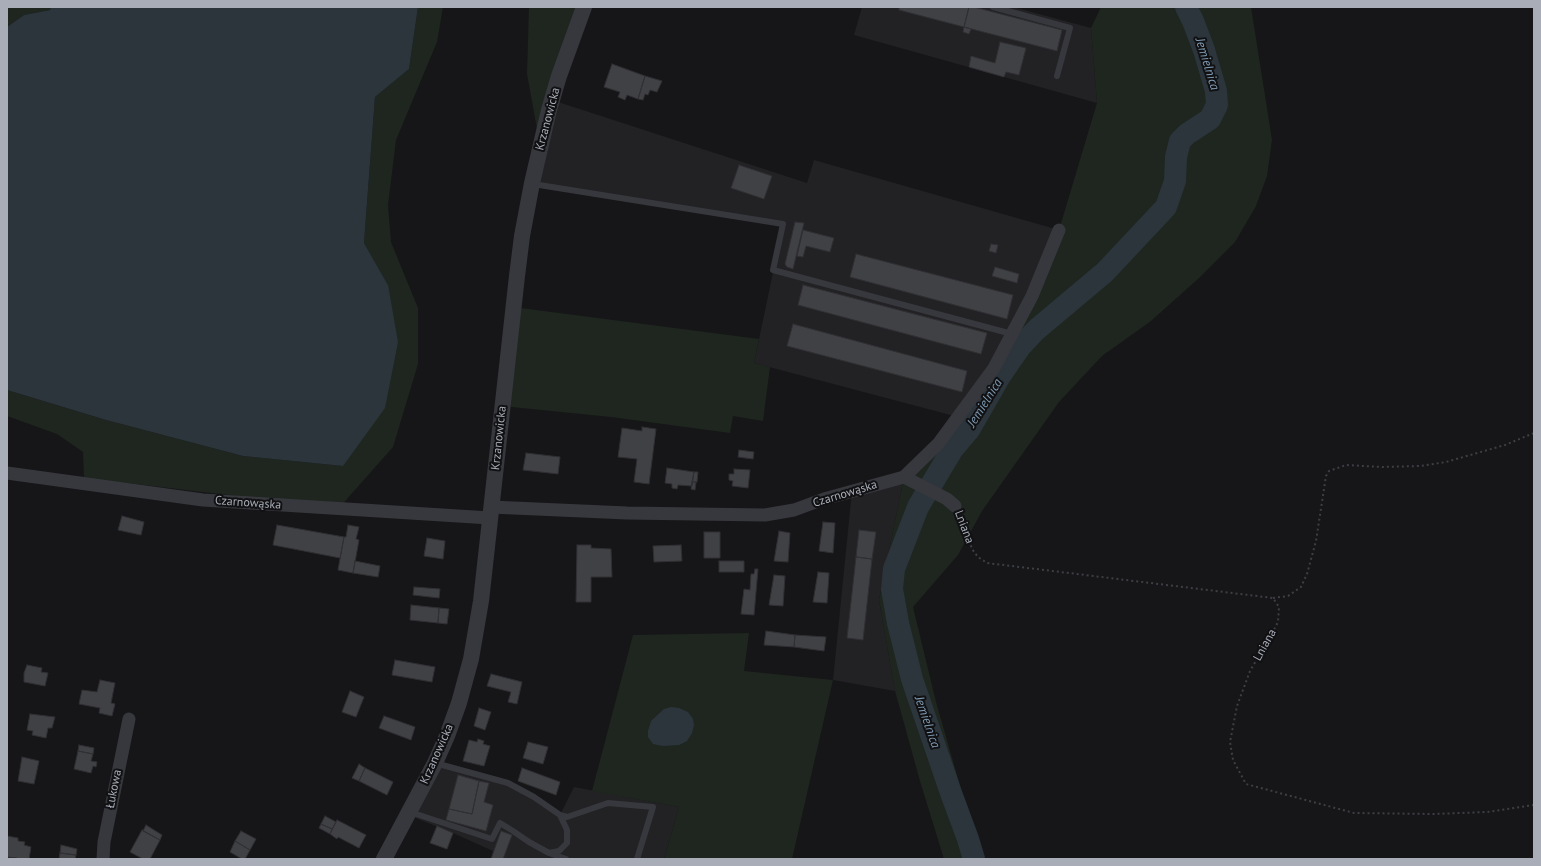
<!DOCTYPE html>
<meta charset="utf-8">
<style>
body{margin:0}
#map{position:relative;width:1541px;height:866px;overflow:hidden;background:#161618;font-family:"PT Sans",sans-serif}
canvas{display:block}
.frame{position:absolute;inset:0;border:8px solid #a8adb8;pointer-events:none}
</style>
<div id="map">
<canvas width="1541" height="866"></canvas>
<div class="frame"></div>
</div>
<script>
const ctx = document.querySelector('canvas').getContext('2d');
ctx.lineJoin = 'round';
function paint(path, color) { ctx.fillStyle = color; ctx.fill(path, 'evenodd'); }
const toPath = rows => new Path2D(rows.map(r => 'M' + r).join(''));
function strokePath(path, color, width, dash) { ctx.strokeStyle = color; ctx.lineWidth = width; ctx.lineCap = dash ? 'butt' : 'round'; ctx.setLineDash(dash || []); ctx.stroke(path); }
function write(font, color, halo, rows, align = 'center') {
  ctx.font = font + ' "PT Sans",sans-serif'; ctx.lineWidth = 4; ctx.setLineDash([]); ctx.textBaseline = 'middle'; ctx.strokeStyle = halo; ctx.fillStyle = color; for (const [text, x, y, turn = 0] of rows) {
    ctx.save(); ctx.translate(x, y); ctx.rotate((+turn || 0) * Math.PI / 180); ctx.textAlign = isNaN(turn) ? turn : align; if (halo) ctx.strokeText(text, 0, 0); ctx.fillText(text, 0, 0); ctx.restore();
  }
}
paint(toPath([
 [862,7,1013,7,1091,28,1097,103,854,35],
 [552,100,807,183,814,160,1059,230,1032,296,958,417,754,363,783,225,532,183],
 [904,477,879,600,895,691,833,680,852,491],
 [435,763,508,783,560,815,574,787,679,807,664,859,491,859,493,851,453,833,408,815]
]), '#222225');
paint(toPath([
 [7,7,51,7,50,10,24,15,7,27],
 [418,7,443,7,437,42,396,140,388,205,391,242,418,308,418,364,393,447,339,508,84,478,83,452,57,434,7,416,7,390,106,420,243,456,343,466,388,285,364,243,375,97,409,69],
 [529,7,584,7,540,145,527,74],
 [1101,7,1251,7,1272,140,1267,176,1256,206,1235,242,1199,278,1151,321,1102,356,1059,402,982,511,958,555,913,607,936,702,981,859,944,859,920,781,895,691,879,600,904,477,994,368,1059,230,1097,103,1091,28],
 [513,307,759,339,754,363,770,367,763,421,733,416,730,433,611,417,502,406],
 [749,633,744,671,833,680,792,859,664,859,679,807,592,791,633,635]
]), '#1e261f');
paint(toPath([
 [51,7,418,7,409,69,375,97,364,243,388,285,398,342,385,408,343,466,243,456,106,420,7,390,7,27,24,15,50,10],
 [671,707,679,708,688,712,693,719,694,725,692,733,687,741,679,745,663,746,653,744,648,737,648,731,651,721,664,709]
]), '#2c353c');
strokePath(toPath([
 [974,859,968,839,951,793,912,679,898,623,892,589,894,569,918,507,952,450,969,430,1000,376,1020,347,1036,330,1105,272,1166,207,1175,181,1176,157,1180,141,1187,134,1210,119,1217,105,1216,91,1204,50,1193,21,1186,7]
]), '#2c353c', 22);
const building = toPath([
 [899,7,969,7,964,27,899,10,899,7],
 [969,7,974,7,1062,30,1057,51,964,27,969,7],
 [964,27,971,29,969,34,963,32,964,27],
 [1000,42,1026,48,1019,75,1006,72,1004,77,969,67,971,56,995,63,1000,42],
 [612,64,645,76,638,99,627,95,625,100,618,97,620,92,604,87,612,64],
 [645,76,662,81,657,92,650,90,648,95,645,94,643,100,638,99,645,76],
 [739,165,772,176,764,199,731,188,739,165],
 [795,222,804,223,793,269,787,267,785,264,795,222],
 [803,230,834,238,830,252,806,246,803,257,797,256,803,230],
 [991,244,998,245,996,253,989,251,991,244],
 [856,254,1013,295,1007,319,850,277,856,254],
 [995,267,1019,274,1017,283,992,276,995,267],
 [803,285,987,333,981,354,798,305,803,285],
 [793,324,967,371,962,392,787,346,793,324],
 [642,427,656,429,649,484,634,482,637,459,618,457,622,428,642,431,642,427],
 [739,450,754,452,753,459,738,457,739,450],
 [526,453,560,457,558,474,523,470,526,453],
 [667,468,694,472,692,486,678,485,677,489,672,488,672,484,665,483,667,468],
 [734,469,750,470,748,488,732,486,733,481,729,480,729,474,734,474,734,469],
 [694,472,698,472,697,482,692,482,694,472],
 [692,482,696,482,695,490,691,489,692,482],
 [122,516,144,522,141,535,118,530,122,516],
 [823,522,835,523,833,553,819,551,823,522],
 [277,525,344,537,340,558,273,545,277,525],
 [348,525,359,527,356,539,359,540,353,573,338,570,344,537,346,537,348,525],
 [859,530,876,532,872,559,856,557,859,530],
 [779,531,790,533,788,562,774,561,779,531],
 [704,532,720,532,720,558,704,558,704,532],
 [427,538,445,541,443,559,424,556,427,538],
 [577,545,591,545,591,548,611,549,612,577,591,577,591,602,576,602,577,545],
 [681,545,682,561,654,562,653,546,681,545],
 [856,557,872,559,863,640,847,638,856,557],
 [355,561,380,566,378,577,353,573,355,561],
 [719,561,744,561,744,572,719,572,719,561],
 [755,569,758,569,754,615,741,614,744,589,750,590,751,574,754,574,755,569],
 [818,572,829,573,827,603,813,602,818,572],
 [774,575,785,576,783,606,769,605,774,575],
 [414,587,440,589,439,598,413,595,414,587],
 [411,605,439,608,438,623,410,620,411,605],
 [439,608,449,609,447,624,438,623,439,608],
 [766,631,795,635,794,647,764,645,766,631],
 [795,635,826,637,824,651,794,647,795,635],
 [395,660,435,667,432,682,392,675,395,660],
 [27,665,42,668,41,672,48,673,45,686,24,682,24,673,27,665],
 [491,674,522,682,517,704,508,702,511,692,487,686,491,674],
 [100,680,115,683,111,703,115,704,112,716,99,713,100,708,79,704,82,690,97,692,100,680],
 [350,691,364,697,356,717,342,712,350,691],
 [479,708,491,712,485,730,474,726,479,708],
 [30,714,55,717,52,728,48,728,46,738,32,735,33,731,27,730,30,714],
 [384,716,415,727,411,740,379,728,384,716],
 [478,739,484,741,483,744,490,746,484,766,463,761,469,740,477,742,478,739],
 [528,742,548,747,543,764,523,758,528,742],
 [79,745,94,748,93,754,78,751,79,745],
 [78,751,93,754,91,761,97,762,96,767,93,766,91,773,74,769,78,751],
 [22,757,39,761,34,784,18,781,22,757],
 [359,764,365,768,359,781,352,778,359,764],
 [365,768,393,782,387,795,359,781,365,768],
 [522,768,560,782,556,795,518,781,522,768],
 [458,775,479,781,472,814,449,809,458,775],
 [479,781,489,783,484,802,493,805,486,831,446,820,449,809,472,814,479,781],
 [325,816,336,822,332,829,321,824,325,816],
 [337,820,366,835,359,848,338,837,337,839,330,834,337,820],
 [321,824,332,829,330,834,319,828,321,824],
 [146,825,162,835,160,840,143,831,146,825],
 [437,826,453,833,447,849,430,843,437,826],
 [142,830,160,840,150,859,143,859,130,852,142,830],
 [241,831,256,839,250,850,235,841,241,831],
 [501,831,512,835,503,859,491,859,501,831],
 [7,836,18,838,18,841,25,842,24,845,31,847,29,859,17,859,17,858,7,857,7,836],
 [235,841,250,850,245,859,242,859,230,852,235,841],
 [61,845,77,849,76,855,60,853,61,845],
 [60,853,76,855,75,859,59,859,60,853]
]);
paint(building, '#404145');
strokePath(building, '#303034', 1);
strokePath(toPath([
 [961,517,972,549,978,557,987,563,1273,598,1279,607,1278,622,1269,639,1250,671,1237,706,1230,742,1233,760,1246,784,1354,813,1433,814,1487,812,1534,805],
 [1273,598,1288,596,1301,587,1307,574,1316,541,1326,476,1329,471,1346,465,1382,467,1420,466,1446,462,1505,445,1534,433]
]), '#3d3f44', 2, [2, 3]);
strokePath(toPath([
 [993,7,1070,28,1057,76],
 [533,184,783,224,773,270,1012,334],
 [435,763,508,783,534,797,560,815,567,817,608,803,653,807,637,859],
 [410,812,492,839,500,823,513,831,529,842,549,853,566,859],
 [549,853,559,851,567,843,567,830,560,815]
]), '#37383d', 6);
strokePath(toPath([
 [7,473,203,500,490,518],
 [904,477,947,499,955,506],
 [491,507,627,513,765,515,794,510,824,499,904,477,938,444,994,368,1032,296,1059,230],
 [103,859,104,842,129,719]
]), '#37383d', 13);
strokePath(toPath([
 [384,859,435,763,447,736,459,703,471,659,481,601,517,276,522,236,532,183,549,110,559,76,584,7]
]), '#37383d', 16);
write('12px', '#a8adb8', '#111113', [
 ["Krzanowicka",548,119,-75],
 ["Krzanowicka",499,438,-84],
 ["Czarnowąska",845,494,-17],
 ["Czarnowąska",248,503,4],
 ["Lniana",964,527,69],
 ["Lniana",1265,645,-61],
 ["Krzanowicka",437,754,-66],
 ["Łukowa",114,789,-79]
]);
write('italic 13px', '#7f9bb3', '#111113', [
 ["Jemielnica",1207,64,73],
 ["Jemielnica",985,403,-58],
 ["Jemielnica",927,722,71]
]);
</script>
